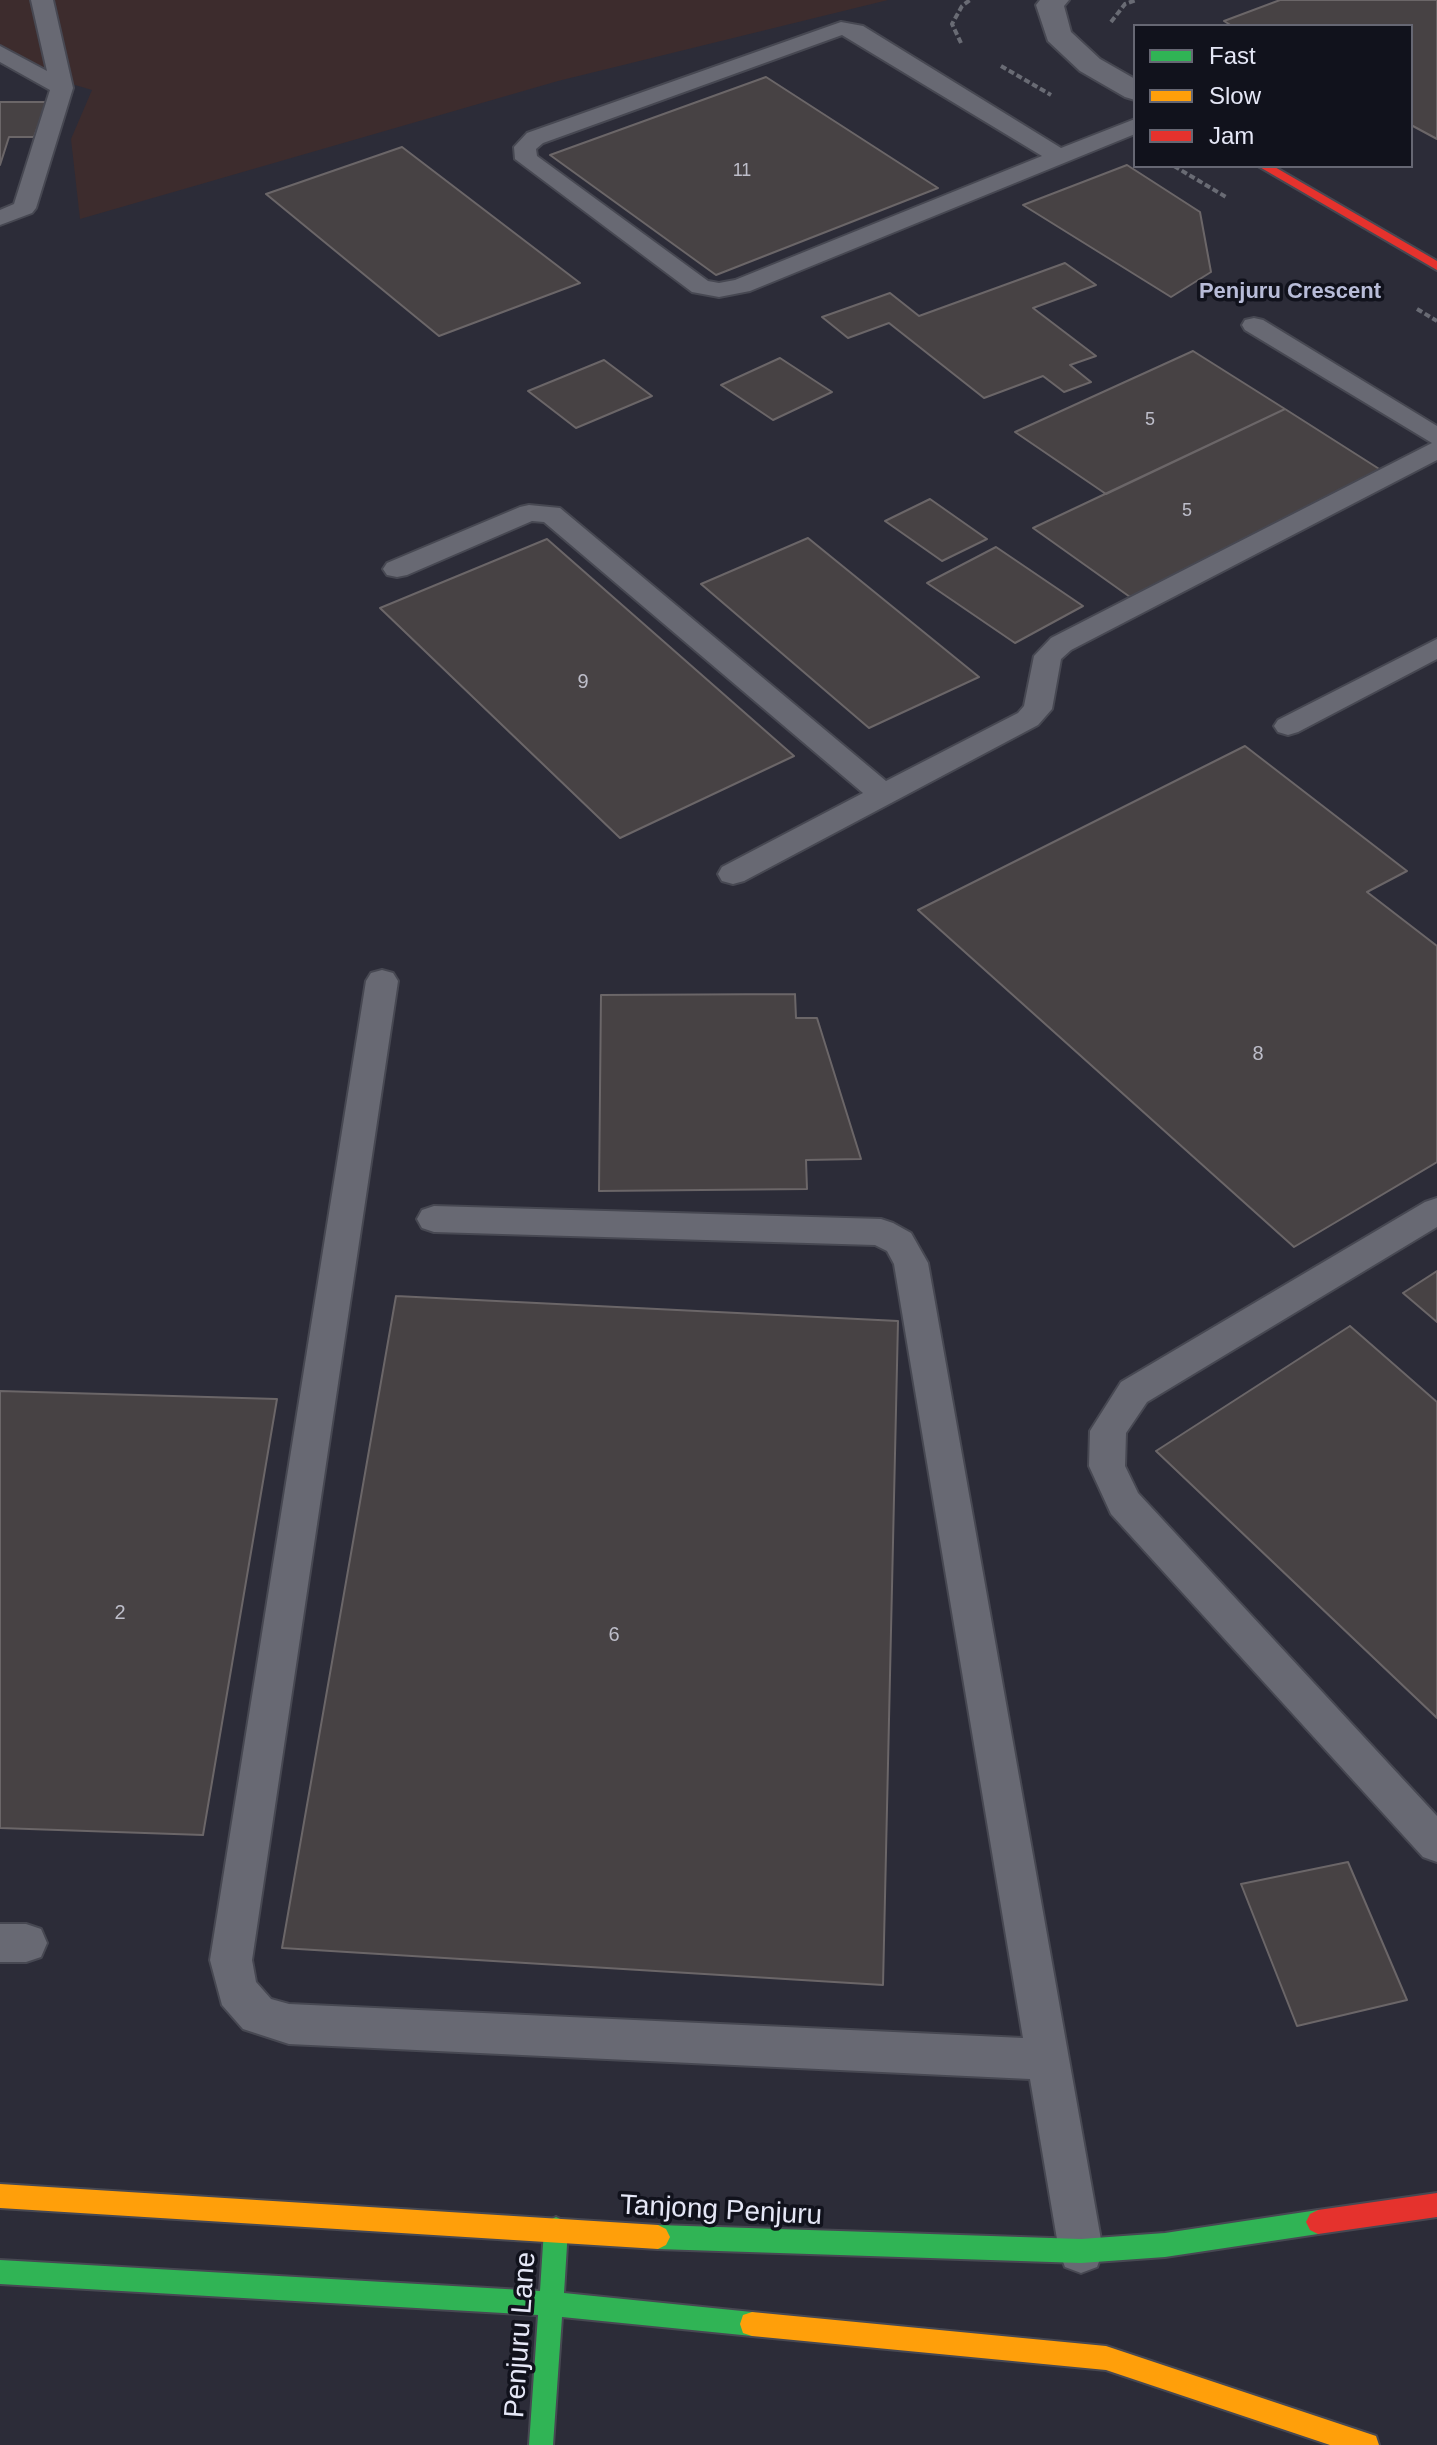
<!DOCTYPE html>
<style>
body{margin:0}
#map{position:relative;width:1437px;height:2445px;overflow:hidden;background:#2c2c38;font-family:Helvetica,sans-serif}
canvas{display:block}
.legend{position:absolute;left:1133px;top:24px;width:280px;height:144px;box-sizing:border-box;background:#11121c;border:2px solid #666773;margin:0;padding:10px 14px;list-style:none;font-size:24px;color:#e5e7f6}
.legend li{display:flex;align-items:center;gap:16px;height:40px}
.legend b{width:40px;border:2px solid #666773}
</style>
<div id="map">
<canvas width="1437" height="2445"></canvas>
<ul class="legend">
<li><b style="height:10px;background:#30b455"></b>Fast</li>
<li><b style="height:10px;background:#ff9f0a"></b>Slow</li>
<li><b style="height:10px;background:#e5322d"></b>Jam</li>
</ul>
</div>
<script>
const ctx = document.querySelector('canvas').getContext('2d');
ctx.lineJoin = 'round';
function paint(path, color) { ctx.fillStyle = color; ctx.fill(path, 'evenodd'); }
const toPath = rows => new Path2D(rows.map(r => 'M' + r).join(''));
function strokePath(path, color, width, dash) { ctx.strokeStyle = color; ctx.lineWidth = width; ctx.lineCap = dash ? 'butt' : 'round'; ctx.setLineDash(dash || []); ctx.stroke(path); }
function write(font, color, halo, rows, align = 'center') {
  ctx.font = font + ' Helvetica,sans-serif'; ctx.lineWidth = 7; ctx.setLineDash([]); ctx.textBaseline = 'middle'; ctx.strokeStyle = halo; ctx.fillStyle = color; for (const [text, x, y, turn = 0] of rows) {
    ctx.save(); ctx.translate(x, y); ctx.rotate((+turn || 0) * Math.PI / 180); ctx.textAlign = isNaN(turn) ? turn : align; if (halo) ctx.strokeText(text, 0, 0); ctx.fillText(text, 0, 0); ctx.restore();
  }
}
paint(toPath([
 [0,0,888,0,558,81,80,219,71,139,92,90,0,63]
]), '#3d2c2d');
const building = toPath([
 [1280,0,1437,0,1437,139,1411,125,1411,26,1232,26,1224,21,1280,0],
 [766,77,938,188,716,275,550,155,766,77],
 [0,102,47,102,34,137,9,137,0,165,0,102],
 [402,147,580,283,439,336,266,194,402,147],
 [1127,165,1200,212,1211,272,1171,297,1023,205,1127,165],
 [1065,263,1096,285,1033,308,1096,356,1070,365,1091,382,1064,392,1043,376,984,398,889,323,848,338,822,317,890,293,919,316,1065,263],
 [1193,351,1285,409,1106,494,1015,432,1193,351],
 [780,358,832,392,773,420,721,385,780,358],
 [604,360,652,396,576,428,528,391,604,360],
 [1285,409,1384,472,1130,597,1033,528,1285,409],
 [930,499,987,539,942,561,885,521,930,499],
 [808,538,979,677,869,728,701,584,808,538],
 [547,539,794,756,620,838,380,608,547,539],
 [996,547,1083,606,1015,643,927,583,996,547],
 [1245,746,1407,871,1367,892,1437,946,1437,1162,1294,1247,918,910,1245,746],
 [795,994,796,1018,817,1018,861,1159,806,1160,807,1189,599,1191,601,995,795,994],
 [1437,1271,1437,1322,1403,1293,1437,1271],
 [396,1296,898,1321,883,1985,282,1948,396,1296],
 [1350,1326,1437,1402,1437,1718,1156,1451,1350,1326],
 [0,1391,277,1399,203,1835,0,1828,0,1391],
 [1348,1862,1407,2000,1297,2026,1241,1884,1348,1862]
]);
paint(building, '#474244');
strokePath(building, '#6b6668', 2);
const lane = toPath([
 [31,0,53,0,73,88,36,208,32,213,0,225,0,210,14,204,50,90,0,62,0,46,47,71,31,0],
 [841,22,863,26,1061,148,1135,119,1135,134,750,291,719,297,692,292,515,159,514,147,527,133,841,22],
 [842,35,1042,156,735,280,719,283,708,281,537,156,536,149,543,143,842,35],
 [1254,318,1263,320,1437,426,1437,460,1071,650,1061,659,1052,709,1038,725,744,881,733,884,722,881,718,874,722,867,863,793,544,522,532,521,407,575,397,577,387,575,383,569,387,563,520,507,529,505,560,508,886,781,1018,713,1024,706,1034,656,1051,638,1432,443,1245,330,1242,325,1245,320,1254,318],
 [1437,639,1437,659,1298,732,1288,735,1278,732,1274,726,1278,720,1437,639],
 [382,970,393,973,398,981,252,1960,256,1982,271,1999,289,2004,1023,2038,894,1264,887,1251,875,1245,434,1232,422,1228,417,1219,422,1210,434,1206,881,1219,893,1223,911,1233,928,1263,1103,2251,1097,2267,1081,2273,1065,2267,1059,2251,1030,2079,289,2044,243,2029,222,2005,210,1960,366,981,371,973,382,970],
 [1437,1198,1437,1227,1147,1402,1126,1433,1125,1466,1138,1493,1437,1816,1437,1862,1423,1857,1111,1514,1089,1466,1090,1431,1121,1382,1425,1202,1437,1198],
 [0,1924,26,1924,41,1929,47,1943,41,1957,26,1962,0,1962,0,1924]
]);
const street = toPath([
 [1040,0,1069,0,1064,6,1071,32,1100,59,1135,79,1135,100,1125,97,1080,71,1048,41,1036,5,1040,0]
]);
const fast = toPath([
 [1318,2210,1326,2214,1330,2222,1326,2230,1318,2234,1165,2257,1081,2263,658,2249,650,2245,646,2237,650,2229,658,2225,1081,2239,1165,2233,1318,2210],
 [556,2217,564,2221,568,2229,564,2293,752,2312,761,2315,764,2324,761,2333,752,2336,562,2317,553,2445,529,2445,538,2315,0,2284,0,2260,540,2291,544,2229,548,2221,556,2217]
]);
const slow = toPath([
 [0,2184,658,2225,666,2229,670,2237,666,2245,658,2249,0,2208,0,2184],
 [752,2312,1106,2346,1376,2436,1379,2445,1330,2445,1106,2370,752,2336,743,2333,740,2324,743,2315,752,2312]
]);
const jam = toPath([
 [1258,166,1273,166,1437,261,1437,270,1258,166],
 [1437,2193,1437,2217,1318,2234,1310,2230,1306,2222,1310,2214,1318,2210,1437,2193]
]);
strokePath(lane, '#474852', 4);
strokePath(street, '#474852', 4);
strokePath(fast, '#474852', 4);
strokePath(slow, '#474852', 4);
strokePath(jam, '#474852', 4);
strokePath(toPath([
 [1111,22,1125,4,1136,0],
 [961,43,952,24,962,6,970,0],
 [1001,66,1051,95],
 [1174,166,1226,197],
 [1417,309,1437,321]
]), '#696b74', 4, [6, 3]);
paint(lane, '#686973');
paint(street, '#686973');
paint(fast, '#30b455');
paint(slow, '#ff9f0a');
paint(jam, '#e5322d');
write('18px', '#bebeca', null, [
 ["11",742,171],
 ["5",1150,420],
 ["5",1187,511]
]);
write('20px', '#bebeca', null, [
 ["9",583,682],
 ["8",1258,1054],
 ["2",120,1613],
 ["6",614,1635]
]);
write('bold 22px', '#b8bcd8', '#11121c', [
 ["Penjuru Crescent",1290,292]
]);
write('28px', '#e5e7f6', '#11121c', [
 ["Tanjong Penjuru",721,2211,3],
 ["Penjuru Lane",521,2335,-86]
]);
</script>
